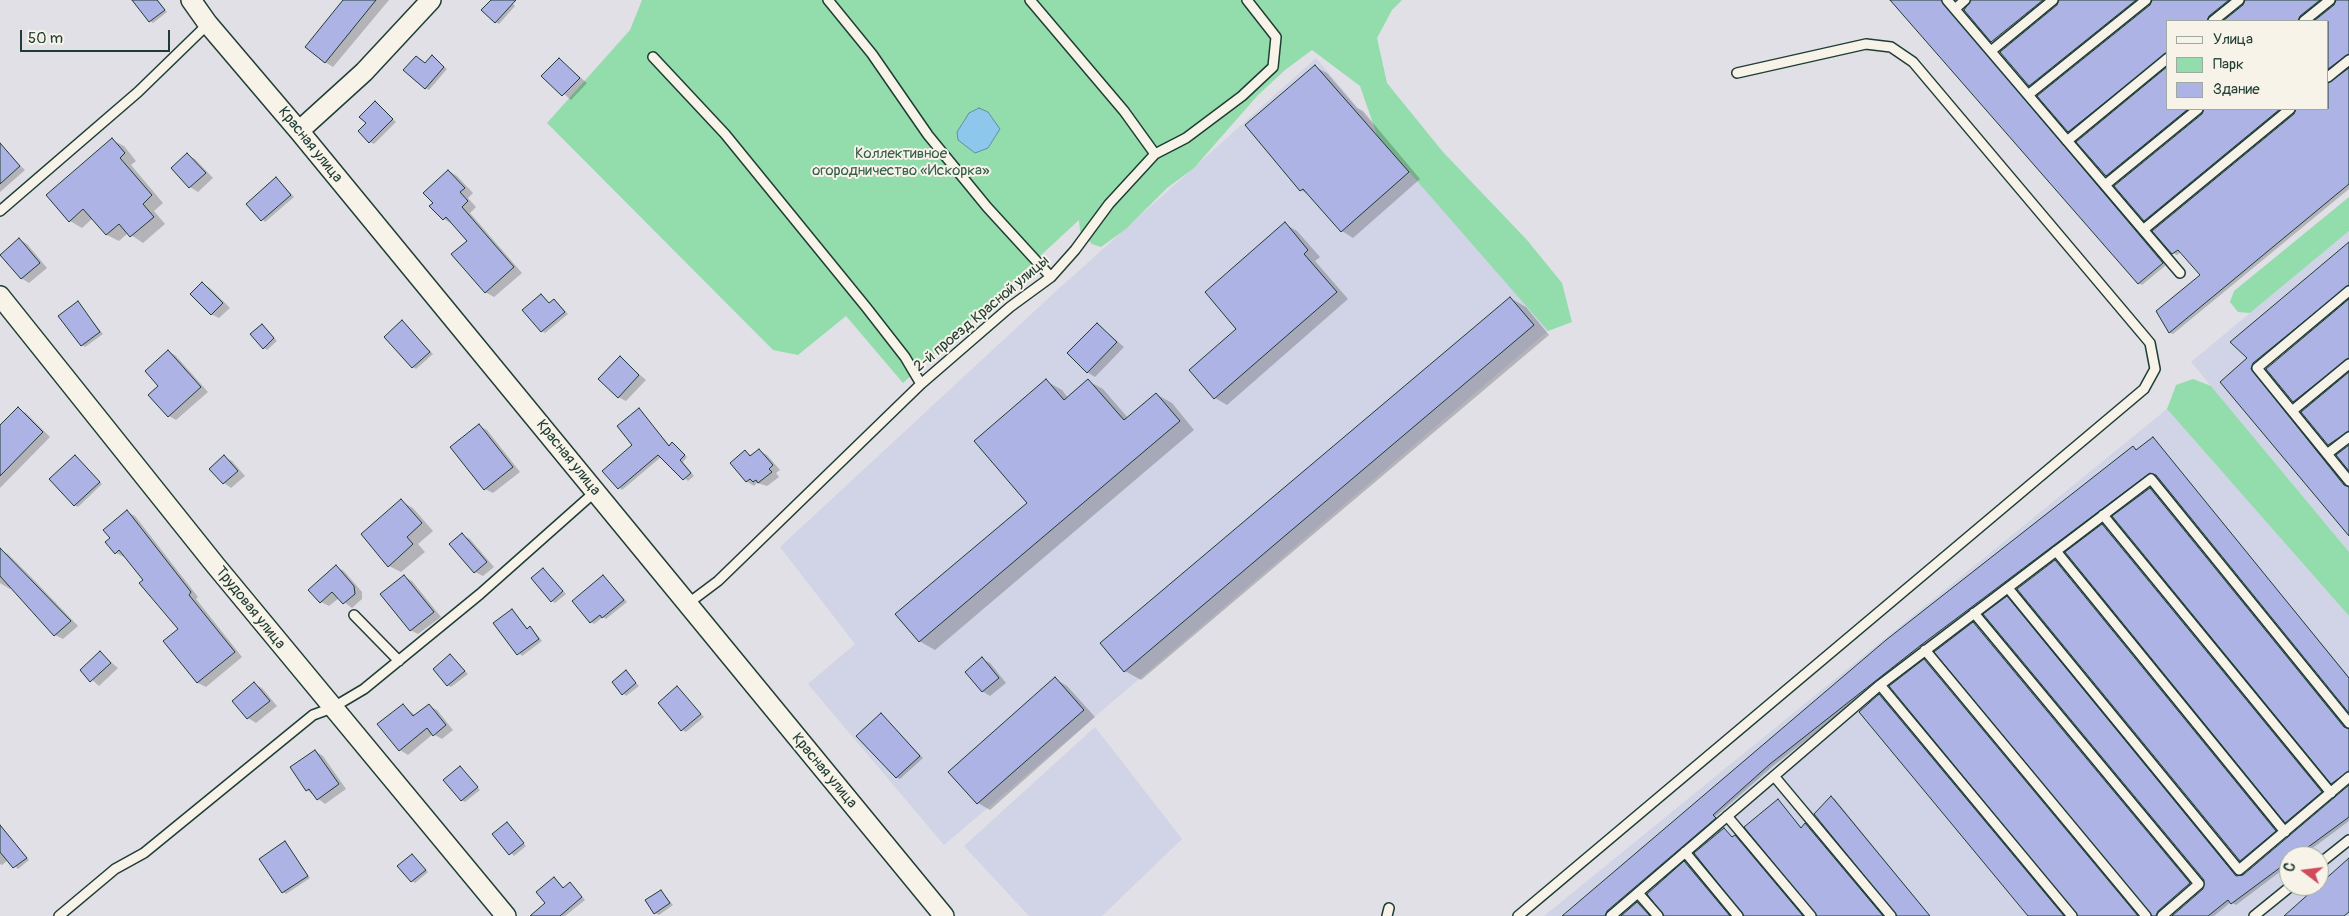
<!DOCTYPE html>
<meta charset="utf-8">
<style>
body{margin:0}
#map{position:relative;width:2349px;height:916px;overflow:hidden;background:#e1e0e7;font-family:Pangolin,sans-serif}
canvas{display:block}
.legend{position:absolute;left:2166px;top:20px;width:162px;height:90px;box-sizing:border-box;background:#f7f3e8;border:1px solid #a1aaa0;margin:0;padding:6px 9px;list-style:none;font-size:15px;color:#1f3d34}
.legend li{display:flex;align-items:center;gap:10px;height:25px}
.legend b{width:25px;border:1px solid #a1aaa0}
.north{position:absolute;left:2279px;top:846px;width:50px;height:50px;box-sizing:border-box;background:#f7f3e8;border:1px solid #a1aaa0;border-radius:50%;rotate:285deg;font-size:14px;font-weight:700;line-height:20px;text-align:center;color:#1f3d34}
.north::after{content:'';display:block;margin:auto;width:18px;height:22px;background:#d1495b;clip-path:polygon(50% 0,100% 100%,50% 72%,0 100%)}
.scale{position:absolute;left:20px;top:30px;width:150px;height:22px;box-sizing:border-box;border:2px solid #1f3d34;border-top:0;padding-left:6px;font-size:15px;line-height:18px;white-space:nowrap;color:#1f3d34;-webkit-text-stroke:4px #f7f3e8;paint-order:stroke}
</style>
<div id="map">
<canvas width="2349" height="916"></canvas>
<ul class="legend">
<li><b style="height:6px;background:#f7f3e8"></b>Улица</li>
<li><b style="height:14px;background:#93dcac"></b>Парк</li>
<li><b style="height:14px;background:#adb4e5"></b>Здание</li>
</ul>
<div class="north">С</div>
<div class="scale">50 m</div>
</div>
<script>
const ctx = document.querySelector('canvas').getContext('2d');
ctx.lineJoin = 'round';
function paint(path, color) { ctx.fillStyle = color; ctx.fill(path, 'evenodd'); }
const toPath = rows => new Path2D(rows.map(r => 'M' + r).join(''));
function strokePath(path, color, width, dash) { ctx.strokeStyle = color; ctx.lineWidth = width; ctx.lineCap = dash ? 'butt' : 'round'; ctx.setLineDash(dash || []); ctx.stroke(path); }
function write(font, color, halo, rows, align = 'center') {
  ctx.font = font + ' Pangolin,sans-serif'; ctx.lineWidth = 4; ctx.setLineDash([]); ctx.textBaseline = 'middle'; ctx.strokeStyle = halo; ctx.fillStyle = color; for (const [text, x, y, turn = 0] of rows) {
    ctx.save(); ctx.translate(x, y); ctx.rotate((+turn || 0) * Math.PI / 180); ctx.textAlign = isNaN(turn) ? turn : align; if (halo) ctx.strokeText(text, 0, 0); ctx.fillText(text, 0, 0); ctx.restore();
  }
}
paint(toPath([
 [1316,58,1548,331,944,845,808,684,855,644,780,547,1054,293],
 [2349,231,2349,552,2191,362],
 [2167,409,2349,616,2349,916,1544,916],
 [2289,856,2319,856,2319,886,2289,886],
 [1095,727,1182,839,1102,916,1029,916,964,846]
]), '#d1d3e6');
paint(toPath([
 [642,0,1402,0,1392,10,1377,38,1387,83,1443,152,1527,240,1562,283,1572,322,1548,331,1377,135,1360,86,1312,50,1285,70,1258,95,1194,168,1167,188,1126,229,1101,247,1092,244,1080,231,1079,220,903,383,846,316,798,355,773,350,547,123,630,30],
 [2349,197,2349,231,2250,313,2238,312,2230,302,2234,291],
 [2193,379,2211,386,2349,552,2349,616,2167,409,2176,385]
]), '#93dcac');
const water = toPath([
 [979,108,988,112,1000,129,988,148,975,153,958,140,957,132,969,113,979,108]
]);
paint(water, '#8dc7ec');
strokePath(water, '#6190a2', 1);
paint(toPath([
 [146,0,158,0,167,12,153,23,150,21],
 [344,0,389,0,333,67,325,62],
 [493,0,509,0,515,6,499,24,495,22],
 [1892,0,1945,0,1946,7,2166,265,2142,285,2138,283],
 [1972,0,2049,0,1996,44,1965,10],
 [2060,0,2142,0,2033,87,2030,85],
 [2153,0,2235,0,2212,21,2168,21,2168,55,2072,133,2069,131],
 [2245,0,2326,0,2302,21,2225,21,2244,5],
 [2336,0,2349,0,2349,57,2328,74,2328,21,2316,21,2335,5],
 [435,59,447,69,429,90,425,88,425,64],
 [559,59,587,83,571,100,543,76],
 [1315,67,1327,73,1357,108,1363,111,1420,179,1353,238,1342,231,1311,196,1301,190],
 [2349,70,2349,189,2173,334,2170,333,2158,312,2201,275,2181,252,2177,255,2173,253,2154,231,2295,114,2296,109,2328,109,2328,83,2332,83],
 [376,103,396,122,374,144,370,142,368,123],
 [2168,109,2194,109,2110,177,2107,175],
 [2205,109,2286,109,2148,222,2145,220],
 [112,140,124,146,136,161,131,165,163,203,154,211,165,224,143,243,128,233,119,241,107,235,93,218,82,228,70,221],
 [8,154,25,170,0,192,0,161],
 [187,155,195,159,213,178,198,192,190,187,172,168],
 [449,171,457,176,473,193,468,198,476,207,470,213,522,273,494,297,485,292,469,241,452,224,444,219],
 [277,179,294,197,265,222,248,204],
 [1285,224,1297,231,1320,257,1315,261,1348,299,1227,405,1215,398,1191,370,1238,329],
 [19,239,27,244,47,268,29,283,21,278],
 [2349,244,2349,288,2256,365,2255,375,2349,488,2349,534,2222,382,2248,358],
 [203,284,210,288,230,308,219,318,211,314],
 [541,295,550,304,554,300,557,302,568,314,545,333,542,331],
 [1510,298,1526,307,1549,335,1141,680,1125,671],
 [2349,301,2349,361,2297,403,2294,401],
 [78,303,103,334,85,347,82,345],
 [402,322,433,354,416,369,413,367],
 [1097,324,1124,347,1095,377,1087,372],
 [265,328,277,341,267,350,264,348],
 [168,351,176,356,208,392,176,420,169,416,160,386],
 [620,358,646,380,626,401,618,397],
 [2349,374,2349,434,2332,446,2329,444],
 [1046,381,1062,390,1068,398,1088,381,1103,389,1128,418,1156,394,1172,403,1194,430,935,650,919,641,1028,503],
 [18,409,26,413,50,437,0,488,0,427],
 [639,410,670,446,676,446,687,457,683,462,694,476,688,481,661,457,622,490,604,471,633,445],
 [479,426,487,430,520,472,493,493,485,489],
 [2153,439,2349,677,2349,712,2155,474,1925,647,1773,766,1715,817,1718,820,1609,916,1564,916,2133,447,2138,450],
 [759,450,767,455,780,470,776,473,779,477,767,486,757,483,754,486,746,481,745,452,753,456],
 [75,456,102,484,78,507,74,505],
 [224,457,232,461,245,476,231,488,224,483],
 [2150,489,2346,728,2349,729,2349,774,2336,785,2332,783],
 [401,501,413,508,433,531,418,544,425,552,401,572,389,566],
 [127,512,135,516,198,597,196,599,242,657,206,687,198,683,165,642,179,630,125,556,124,557,116,553],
 [2102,525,2325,794,2290,824,2286,822],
 [462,535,470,539,494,567,483,576,475,572],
 [0,550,8,554,35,581,78,626,63,639,55,635,12,587,10,589,0,583],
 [2055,561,2279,833,2244,862,2241,860],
 [336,567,344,571,362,592,362,599,352,608,339,598,329,606,321,602],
 [543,569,566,594,555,603,552,601],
 [603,576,627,602,606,619,603,617,594,624,591,622],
 [405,577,412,581,441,617,418,634,410,630],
 [2007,598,2236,875,2243,876,2349,787,2349,821,2302,856,2289,856,2289,865,2236,905,2231,902,2214,916,2173,916,2204,889,2205,880],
 [512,610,528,629,533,630,542,641,522,656,495,623],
 [1973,623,2193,886,2159,916,2153,916],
 [100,653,118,668,99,686,81,670],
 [450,655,468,674,451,687,448,685],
 [982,659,990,663,1006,683,990,696,982,691],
 [1925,661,1928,663,2139,916,2079,916],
 [626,672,639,686,626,696,613,682],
 [1055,679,1067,686,1095,717,990,810,978,803],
 [254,684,262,688,277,706,256,723,248,718,234,701],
 [677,688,704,717,686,732,682,730],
 [1879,695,1883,697,2065,916,2030,916],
 [403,705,416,716,429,706,437,710,453,730,442,739,433,734,408,755,400,750,379,725],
 [881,715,923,758,900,779,896,777],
 [315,751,323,756,346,789,325,804,307,790,292,768],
 [460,767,480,790,465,802,461,800],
 [1831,797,1835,799,1930,916,1898,916],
 [1778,801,1802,828,1805,825,1809,827,1884,916,1818,916],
 [507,824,526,846,514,856,494,835],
 [0,826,29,860,18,869,8,860,2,865,0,864],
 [1724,829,1733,838,1738,838,1803,916,1745,916],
 [285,843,310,878,286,894,283,892],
 [412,855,428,872,415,883,412,881],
 [1685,863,1688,865,1731,916,1665,916],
 [555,879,564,888,570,884,573,886,585,900,565,916,547,916,547,903],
 [661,891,673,905,659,915,655,913]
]), '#0003');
const building = toPath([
 [132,0,157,0,165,10,149,22,132,0],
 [343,0,376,0,325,63,305,47,343,0],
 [491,0,516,0,495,23,481,10,491,0],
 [1890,0,1941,0,2163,263,2138,284,1890,0],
 [1971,0,2043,0,1991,42,1964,10,1971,0],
 [2059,0,2136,0,2029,86,2000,52,2057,5,2059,0],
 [2152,0,2229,0,2209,16,2207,21,2168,21,2168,52,2068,132,2037,96,2150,5,2152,0],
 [2245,0,2320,0,2300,16,2298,21,2223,21,2243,5,2245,0],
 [2336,0,2349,0,2349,54,2328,69,2328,21,2314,21,2334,5,2336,0],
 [432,55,444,67,425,89,403,70,416,56,425,63,432,55],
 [559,58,580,78,562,96,541,76,559,58],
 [1315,65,1409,172,1341,232,1303,189,1300,191,1245,125,1315,65],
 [2168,66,2168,109,2188,109,2106,176,2076,142,2168,66],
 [2349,68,2349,184,2169,333,2156,311,2200,275,2178,250,2172,254,2152,231,2294,114,2296,109,2328,109,2328,83,2349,68],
 [375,101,393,119,369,143,358,131,366,123,359,117,375,101],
 [2204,109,2280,109,2144,221,2114,186,2202,114,2204,109],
 [112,138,125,153,120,158,152,195,143,204,154,217,130,237,119,224,106,235,83,209,69,222,46,195,112,138],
 [0,143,20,166,0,184,0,143],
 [187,153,206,173,189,188,171,168,187,153],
 [448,170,465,188,460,192,468,201,462,207,514,267,485,293,451,254,467,241,446,217,443,220,429,206,433,203,423,193,448,170],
 [276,177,291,195,261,221,246,204,276,177],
 [1285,222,1308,250,1304,254,1337,292,1214,399,1189,370,1236,329,1205,292,1285,222],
 [19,238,40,263,21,279,0,255,19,238],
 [2349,242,2349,285,2253,363,2251,369,2344,485,2349,487,2349,536,2220,382,2247,358,2230,342,2349,242],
 [202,282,223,303,211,315,190,294,202,282],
 [541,294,549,303,554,299,565,312,541,332,522,310,541,294],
 [1510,297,1534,325,1124,672,1100,643,1510,297],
 [2349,299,2349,358,2293,402,2266,369,2349,299],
 [78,301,100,332,81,346,58,316,78,301],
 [402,320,430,352,412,368,384,337,402,320],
 [1097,323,1117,342,1087,373,1067,353,1097,323],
 [262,324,274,338,263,349,250,334,262,324],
 [168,350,201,387,168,417,148,395,158,386,145,371,168,350],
 [620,356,639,375,618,398,598,379,620,356],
 [2349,372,2349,431,2328,445,2301,412,2349,372],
 [1046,379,1064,400,1088,379,1124,420,1156,393,1180,421,919,642,895,614,1027,503,974,441,1046,379],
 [18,407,43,432,0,476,0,425,18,407],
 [639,408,669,446,672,442,685,455,680,460,691,473,683,480,658,455,618,489,602,471,632,445,617,426,639,408],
 [479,424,513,467,484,490,450,447,479,424],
 [2153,437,2349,678,2349,713,2156,475,2150,473,1921,645,1770,764,1713,815,1716,818,1607,911,1605,916,1562,916,1886,640,2133,446,2136,450,2153,437],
 [2349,445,2349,471,2336,455,2349,445],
 [759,449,773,465,769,469,772,472,758,483,756,480,753,482,750,479,746,482,730,463,745,450,750,456,759,449],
 [75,455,100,482,74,506,49,479,75,455],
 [224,455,238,471,223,484,209,469,224,455],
 [2150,488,2344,727,2349,729,2349,771,2331,784,2112,516,2150,488],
 [401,499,422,523,407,537,413,544,388,567,361,534,401,499],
 [127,510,191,592,189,595,235,652,197,683,163,641,178,629,139,583,143,580,119,550,115,554,105,542,110,538,103,530,127,510],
 [2102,524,2322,792,2285,823,2065,552,2102,524],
 [462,533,487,562,474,573,449,544,462,533],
 [0,548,71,621,54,636,0,576,0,548],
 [2055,560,2276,831,2240,861,2017,589,2055,560],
 [336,565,354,586,355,594,343,604,332,592,320,603,308,590,336,565],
 [543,568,563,591,551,602,531,578,543,568],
 [404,575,434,612,410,631,380,594,404,575],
 [603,575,624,600,602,618,600,615,590,623,572,601,603,575],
 [2007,596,2236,876,2243,875,2349,785,2349,817,2296,856,2289,856,2289,861,2231,904,2228,900,2208,916,2172,916,2203,889,2204,880,1983,614,2007,596],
 [512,609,527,629,530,626,539,639,517,655,493,623,512,609],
 [1973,622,2190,883,2158,911,2156,916,2152,916,1934,652,1973,622],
 [100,651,111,663,90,682,80,670,100,651],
 [450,654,465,671,447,686,433,669,450,654],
 [982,657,999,678,982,692,965,672,982,657],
 [1924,659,2138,916,2078,916,1889,686,1924,659],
 [626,670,636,683,622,695,612,682,626,670],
 [1055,677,1084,710,977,804,948,772,1055,677],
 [254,682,270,701,247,719,232,701,254,682],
 [677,686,701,714,681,731,658,703,677,686],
 [1879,694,2064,916,2028,916,1859,712,1879,694],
 [403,704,413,716,429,704,446,725,433,736,427,728,399,751,377,724,403,704],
 [881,713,920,756,896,778,856,736,881,713],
 [315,750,339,784,317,800,309,789,306,791,290,767,315,750],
 [460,766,478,787,461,801,443,780,460,766],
 [1831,796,1930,916,1897,916,1814,814,1831,796],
 [1778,799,1801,828,1805,823,1883,916,1817,916,1744,827,1778,799],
 [507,822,524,843,509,855,492,834,507,822],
 [0,825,27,858,13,868,0,852,0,825],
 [1724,828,1732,837,1735,835,1803,916,1744,916,1694,853,1724,828],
 [285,841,308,876,282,893,259,859,285,841],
 [412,854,426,870,411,882,397,866,412,854],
 [2349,858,2349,912,2344,916,2284,916,2349,858],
 [1684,861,1730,916,1664,916,1647,894,1684,861],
 [554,877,563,888,570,882,582,897,560,916,530,916,545,903,536,892,554,877],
 [661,890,670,903,654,914,645,900,661,890],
 [1637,902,1650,916,1621,916,1637,902]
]);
paint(building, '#adb4e5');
strokePath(building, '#1f3d34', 1);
const lane = toPath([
 [828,0,872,54,928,135,987,207,1051,277],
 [1030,0,1124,111,1155,154],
 [1947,0,2180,273],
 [1955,9,1965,0],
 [2213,21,2239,0],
 [2304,21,2330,0],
 [1991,51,2053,0],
 [653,57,725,134,866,307,905,357,921,384],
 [2328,77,2349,60],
 [2028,95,2146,0],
 [2067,141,2168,58],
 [2105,185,2198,109],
 [0,211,138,92,208,24],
 [2143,230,2290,109],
 [2349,291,2257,368,2349,481],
 [2292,411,2349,364],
 [2327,454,2349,437],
 [2103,515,2331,793],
 [2056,551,2285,832],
 [2008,588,2239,870,2349,777],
 [686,605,718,581,921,384,1010,307,1051,277,1075,250,1109,204,1155,154,1186,138,1242,96,1273,67,1276,37,1247,0],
 [1974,613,2199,884,2162,916],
 [354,615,399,661],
 [1925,650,2146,916],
 [1880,685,2072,916],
 [1774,776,1891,916],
 [1727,816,1811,916],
 [1685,852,1738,916],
 [2319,864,2349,840],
 [1638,893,1658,916],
 [59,916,115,869,144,853,313,715,332,708,364,689,480,594,596,491],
 [1387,916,1389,908],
 [1518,916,2144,389,2155,369,2150,343,1913,62,1891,47,1866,44,1737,73],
 [1611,916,1880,685,2151,479,2349,723],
 [2254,916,2291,886]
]);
const street = toPath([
 [191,0,208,24,299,131,944,916],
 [299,131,364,72,431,0],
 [0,296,216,566,506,916]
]);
strokePath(lane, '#1f3d34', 12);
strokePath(street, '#1f3d34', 22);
strokePath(lane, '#f7f3e8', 9);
strokePath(street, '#f7f3e8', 19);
write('15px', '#1f3d34', '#f7f3e8', [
 ["Красная улица",310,145,51],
 ["2-й проезд Красной улицы",982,314,-40],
 ["Красная улица",568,458,51],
 ["Трудовая улица",250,608,51],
 ["Красная улица",824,771,50]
]);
write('15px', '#365d4c', '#f7f3e8', [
 ["Коллективное",901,154],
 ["огородничество «Искорка»",901,171]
]);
</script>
